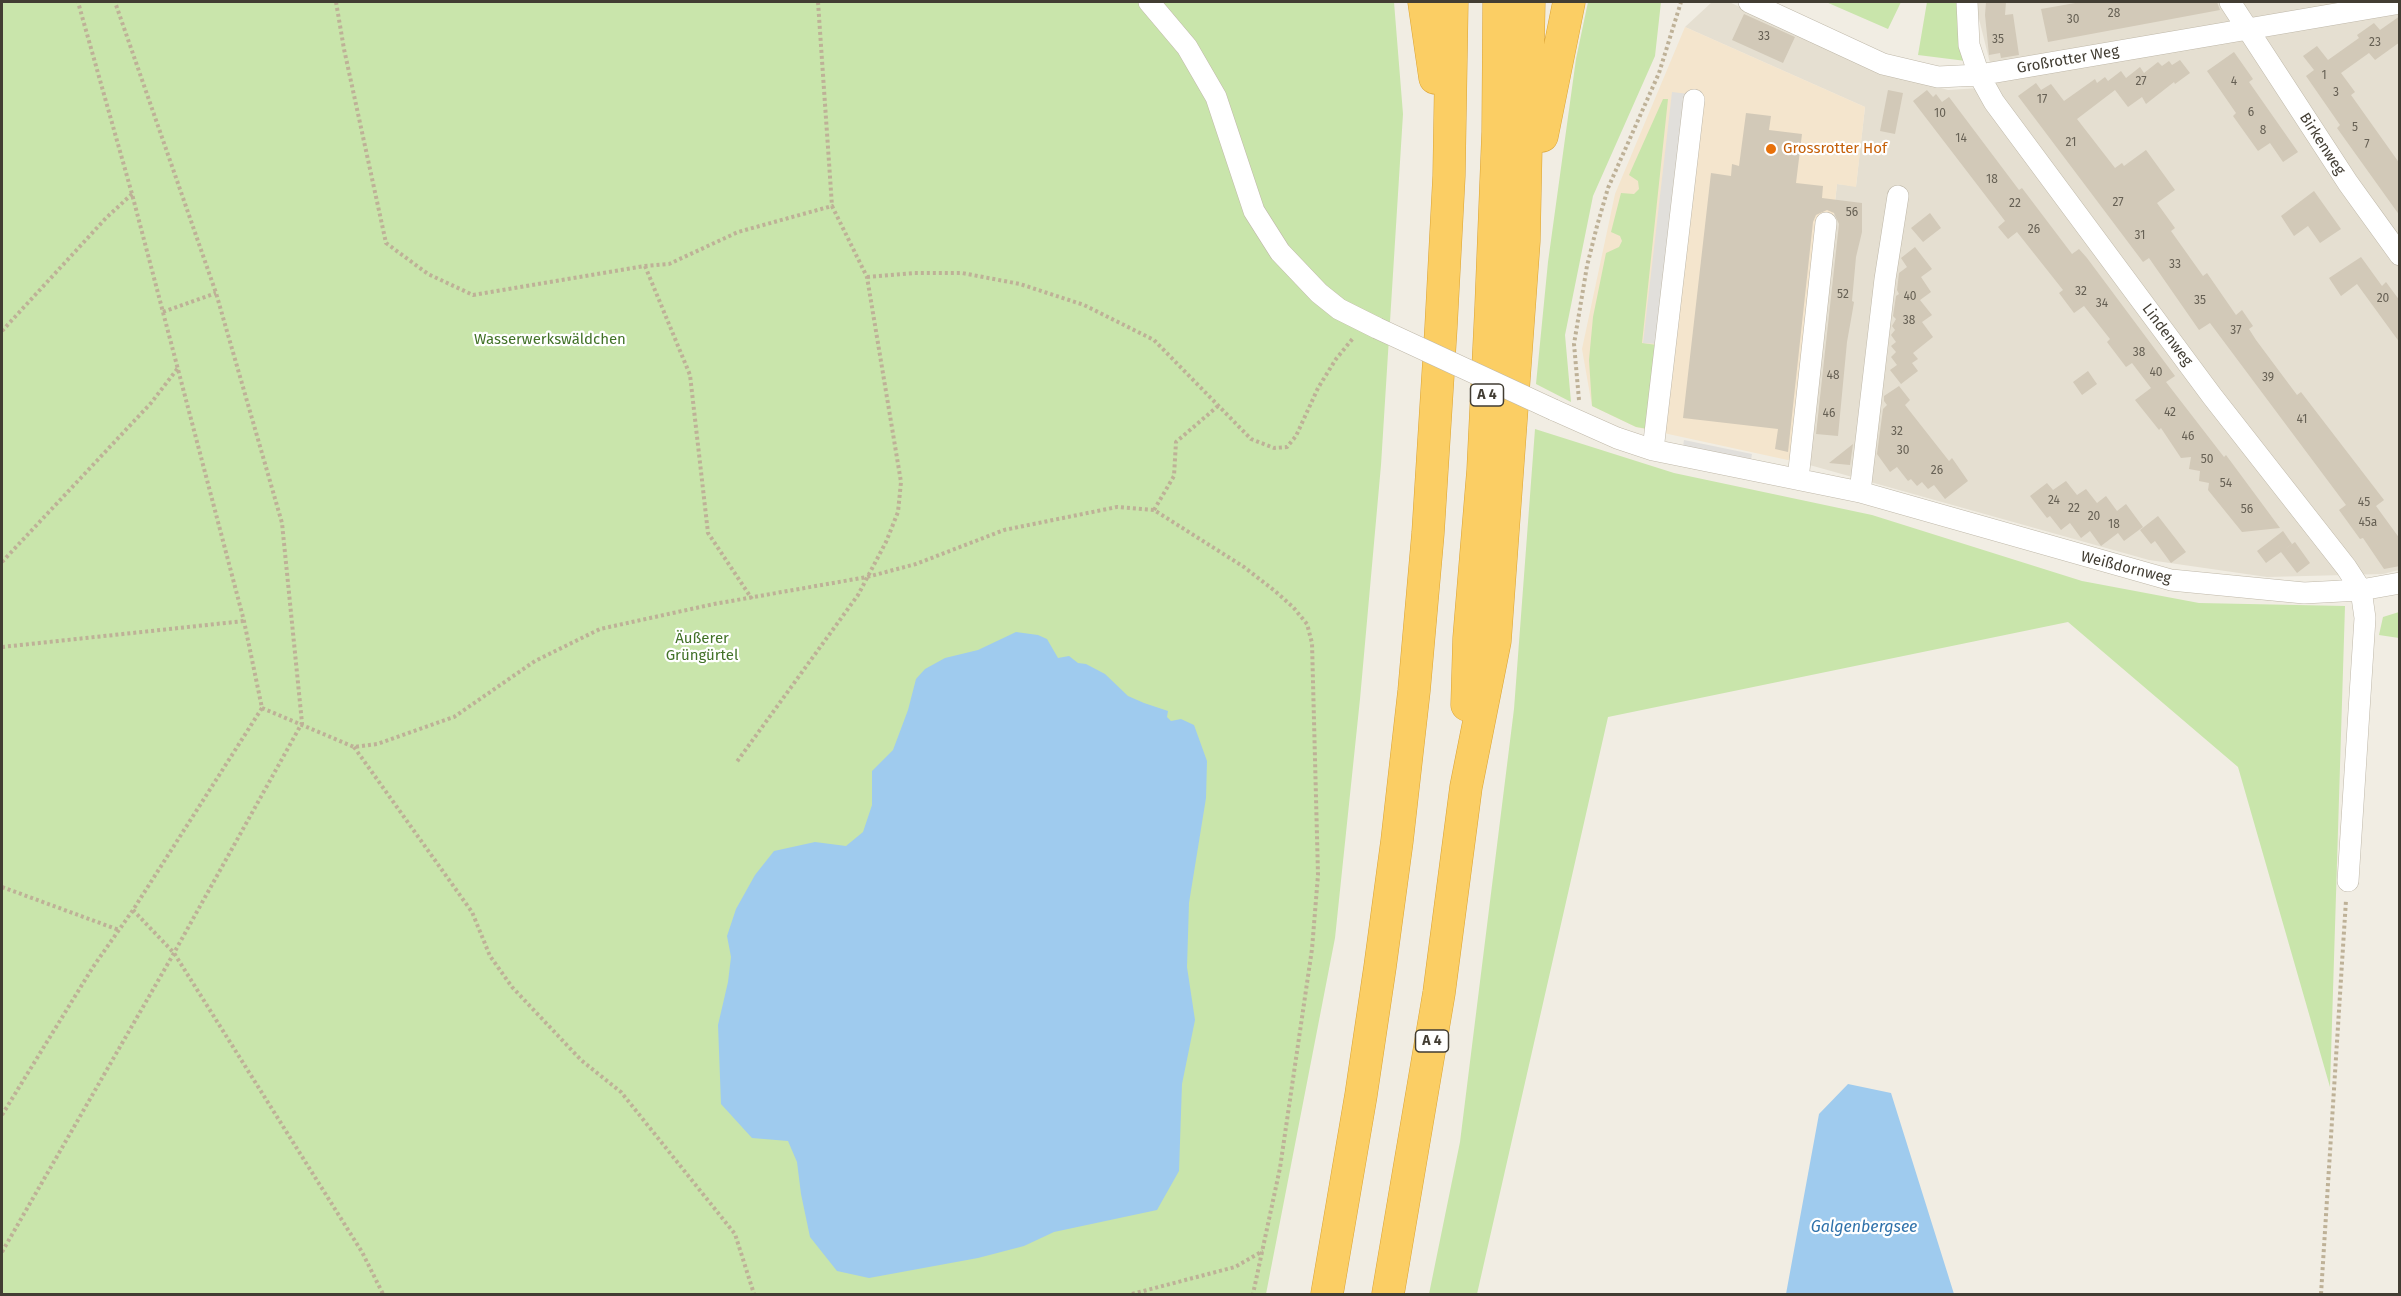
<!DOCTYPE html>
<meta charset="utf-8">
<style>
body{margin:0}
#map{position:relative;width:2401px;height:1296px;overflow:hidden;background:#f1ede3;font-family:"Fira Sans",sans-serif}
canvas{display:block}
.frame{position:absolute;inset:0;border:3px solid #423d33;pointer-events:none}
</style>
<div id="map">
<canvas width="2401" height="1296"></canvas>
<div class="frame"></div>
</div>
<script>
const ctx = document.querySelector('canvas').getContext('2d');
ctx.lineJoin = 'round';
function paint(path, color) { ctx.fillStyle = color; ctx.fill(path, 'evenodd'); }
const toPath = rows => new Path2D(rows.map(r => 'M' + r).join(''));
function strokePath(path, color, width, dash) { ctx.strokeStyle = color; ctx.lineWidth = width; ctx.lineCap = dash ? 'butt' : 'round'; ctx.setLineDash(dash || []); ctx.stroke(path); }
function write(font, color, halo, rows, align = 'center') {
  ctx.font = font + ' "Fira Sans",sans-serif'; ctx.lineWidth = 4.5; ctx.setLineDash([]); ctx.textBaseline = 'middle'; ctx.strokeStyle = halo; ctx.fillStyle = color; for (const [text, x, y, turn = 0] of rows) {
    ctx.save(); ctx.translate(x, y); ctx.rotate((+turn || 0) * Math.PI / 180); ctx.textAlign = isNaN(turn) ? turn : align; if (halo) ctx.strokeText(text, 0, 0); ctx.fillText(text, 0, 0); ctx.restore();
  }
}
paint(toPath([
 [1712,2,1729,2,1881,71,1948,90,1996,87,1977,11,1978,2,2399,2,2399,570,2383,574,2267,577,2149,560,1806,464,1837,184,1856,186,1865,107,1685,27]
]), '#e5dfd1');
paint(toPath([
 [1685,27,1865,107,1856,187,1837,184,1806,464,1636,427,1592,406,1582,349,1615,194]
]), '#f4e5cd');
paint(toPath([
 [2,2,1394,2,1403,114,1381,465,1360,699,1335,938,1266,1294,2,1294],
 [1588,2,1661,2,1655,56,1593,196,1565,335,1571,402,1536,384,1548,262,1576,59],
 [1826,2,1901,2,1888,29],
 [1927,2,1956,2,1966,61,1918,55],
 [1663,99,1668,99,1642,343,1657,345,1648,429,1636,427,1592,406,1589,360,1593,317,1606,253,1619,247,1622,241,1620,236,1611,232,1621,193,1634,194,1639,189,1638,181,1629,175],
 [1535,429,1674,473,1872,515,2082,581,2199,603,2345,606,2330,1087,2238,767,2068,622,1608,717,1477,1294,1429,1294,1460,1142,1514,709],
 [2399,612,2399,638,2379,635,2383,617]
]), '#c9e5ab');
paint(toPath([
 [1672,92,1689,94,1660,344,1643,343],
 [1684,440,1752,454,1751,460,1683,446]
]), '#e1dfdb');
paint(toPath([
 [1016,632,1038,635,1047,639,1058,658,1069,656,1078,663,1086,664,1105,674,1128,696,1144,703,1168,711,1167,717,1171,721,1181,719,1194,725,1207,761,1206,798,1189,903,1187,967,1195,1020,1182,1084,1179,1171,1157,1210,1054,1232,1024,1246,978,1258,869,1278,837,1271,810,1237,801,1194,797,1162,788,1141,752,1138,721,1104,718,1025,728,982,731,957,727,936,736,909,755,875,774,851,815,842,846,846,863,832,872,805,872,771,893,750,908,710,916,679,925,669,945,658,978,650],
 [1848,1084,1891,1093,1954,1294,1786,1294,1819,1114]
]), '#9fcbee');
paint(toPath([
 [1986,2,2006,2,2005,15,2013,14,2019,55,2001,58,2000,53,1989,55,1985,15],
 [2081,2,2217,2,2220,10,2048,42,2041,9],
 [1744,14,1795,37,1783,63,1732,40],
 [2400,16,2400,42,2375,60,2369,53,2341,73,2355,92,2351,95,2400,164,2400,216,2337,128,2340,125,2306,76,2314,70,2303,56,2317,46,2328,60,2359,38,2357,35,2374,23,2380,30],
 [2234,52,2253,79,2249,82,2298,152,2283,162,2270,143,2258,151,2233,116,2236,113,2207,71],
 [2180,60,2190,73,2175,84,2174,82,2146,104,2142,97,2128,107,2115,90,2077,119,2115,168,2122,163,2124,166,2146,150,2175,190,2157,203,2175,228,2171,231,2203,276,2207,273,2236,315,2242,310,2253,326,2249,329,2256,340,2297,395,2301,392,2384,500,2376,506,2400,539,2400,566,2384,569,2363,538,2360,539,2339,510,2346,505,2210,323,2199,330,2149,258,2143,262,2018,96,2036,83,2041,90,2051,84,2064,101,2095,79,2097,83,2105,77,2108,81,2121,71,2126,78,2140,67,2144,73,2158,62,2162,66,2169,61,2172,65],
 [1888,90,1903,93,1895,134,1880,131],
 [1927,90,1933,97,1936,94,1942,102,1949,97,2019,190,2022,188,2072,254,2079,249,2087,258,2175,376,2166,382,2224,457,2226,455,2280,528,2242,532,2208,490,2209,483,2199,481,2200,471,2189,469,2191,457,2181,458,2161,428,2159,430,2135,400,2151,388,2132,363,2126,367,2107,342,2110,339,2084,306,2074,313,2059,293,2063,290,2017,232,2008,239,1998,227,2005,221,1913,101],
 [1746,113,1771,116,1769,130,1802,134,1796,183,1823,186,1822,198,1862,203,1862,232,1856,257,1852,301,1854,302,1852,314,1847,342,1838,436,1816,434,1839,224,1834,213,1827,210,1816,215,1813,222,1788,452,1775,449,1778,429,1683,418,1711,173,1731,176,1732,164,1739,166],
 [2314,191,2341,229,2320,243,2308,226,2294,236,2281,216],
 [1930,213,1941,228,1923,242,1911,228],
 [1915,247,1932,269,1921,277,1931,292,1920,300,1932,315,1922,322,1933,337,1913,353,1918,359,1912,363,1918,371,1901,384,1890,370,1897,365,1891,357,1896,352,1891,346,1896,342,1891,335,1895,330,1892,326,1896,319,1893,316,1896,296,1899,294,1897,290,1899,273,1907,267,1901,258],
 [2361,257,2382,286,2386,282,2400,301,2400,343,2357,284,2341,296,2329,278],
 [2088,371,2097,384,2082,395,2073,382],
 [1899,386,1910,400,1905,405,1949,461,1952,458,1968,481,1945,499,1934,485,1928,489,1922,482,1917,486,1911,479,1908,481,1897,467,1890,472,1877,454,1883,409,1887,405,1884,401,1884,396],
 [1853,444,1850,465,1829,463],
 [2066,481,2077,495,2086,489,2097,503,2106,496,2117,511,2126,504,2143,527,2124,541,2118,533,2101,546,2090,531,2081,538,2070,523,2061,530,2050,516,2047,518,2030,496,2047,483,2053,490],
 [2158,516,2186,552,2171,563,2155,541,2151,544,2140,530],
 [2283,531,2292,544,2266,563,2257,551],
 [2295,542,2310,563,2297,573,2281,552]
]), '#d2c9b8');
const minor = toPath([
 [1149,2,1187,47,1216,97,1254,211,1280,252,1319,293,1339,309,1377,328],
 [1749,2,1883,64,1938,77,1979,75,2400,3],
 [1967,2,1969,45,1979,75,1994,102,2212,396,2346,567,2361,590,2365,618,2348,881],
 [2230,2,2348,183,2400,255],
 [1554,410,1617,438,1653,450,1860,492,2171,580,2304,593,2361,590,2400,583],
 [1653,450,1694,100],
 [1798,479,1826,223],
 [1860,492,1885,279,1898,196]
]);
const highway = toPath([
 [1424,2,1435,78],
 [1542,136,1569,2],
 [1467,705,1469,638,1483,470,1491,306,1498,132,1499,2],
 [1327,1294,1361,1095,1380,967,1397,841,1414,691,1428,533,1441,327,1449,176,1452,2],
 [1388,1294,1439,993,1466,787,1495,641,1524,241,1529,2]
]);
strokePath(minor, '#bfb8a9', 22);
strokePath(highway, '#daa334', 33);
strokePath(toPath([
 [336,2,344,49,386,243,428,274,473,295,645,266,669,264,738,232,832,206,867,277,901,482,898,512,886,542,858,595,736,763],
 [818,2,832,206],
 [645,266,690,375,708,533,752,599],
 [867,277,914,273,962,273,1020,284,1084,305,1154,340,1251,439,1274,448,1287,447,1296,436,1318,388,1336,359,1354,337],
 [163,312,216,293],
 [2,331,106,218,132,194],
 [1579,400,1574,344,1587,266,1597,226,1608,188,1659,73,1681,2],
 [1154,510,1174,476,1176,442,1218,406],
 [2,562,151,403,178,368],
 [2,647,244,621],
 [262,708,354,747,377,744,454,717,535,661,600,629,714,604,867,577,916,564,1004,530,1117,507,1154,510,1244,567,1275,591,1293,607,1307,624,1312,643,1318,875,1312,949,1280,1168,1253,1294],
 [354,747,472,912,490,956,512,987,581,1060,621,1092,735,1234,754,1294],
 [2,887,119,930],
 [133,910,174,953,362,1252,383,1294],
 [2,1115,93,967,133,910,262,708,244,621,132,194,78,2],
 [2,1252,174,953,302,723,282,523,216,293,115,2],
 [1132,1294,1235,1267,1263,1251],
 [2321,1294,2346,900]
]), '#beb197', 4, [3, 3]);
strokePath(minor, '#fff', 21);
strokePath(highway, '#fbce64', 32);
const minorBridge = toPath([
 [1377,328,1554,410]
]);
strokePath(minorBridge, '#bfb8a9', 22, []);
strokePath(minorBridge, '#fff', 21);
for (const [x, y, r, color] of [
 [1771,149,6,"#e8710a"]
]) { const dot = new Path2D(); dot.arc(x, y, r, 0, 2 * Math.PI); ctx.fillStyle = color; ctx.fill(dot); strokePath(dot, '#fff', 2); }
write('12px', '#666054', null, [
 ["28",2114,14],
 ["30",2073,20],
 ["33",1764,37],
 ["35",1998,40],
 ["23",2375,43],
 ["1",2324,76],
 ["27",2141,82],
 ["4",2234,82],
 ["3",2336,93],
 ["17",2042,100],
 ["6",2251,113],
 ["10",1940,114],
 ["5",2355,128],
 ["8",2263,131],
 ["14",1961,139],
 ["21",2071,143],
 ["7",2367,145],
 ["18",1992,180],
 ["27",2118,203],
 ["22",2015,204],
 ["56",1852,213],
 ["26",2034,230],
 ["31",2140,236],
 ["33",2175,265],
 ["32",2081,292],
 ["52",1843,295],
 ["40",1910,297],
 ["20",2383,299],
 ["35",2200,301],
 ["34",2102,304],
 ["38",1909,321],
 ["37",2236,331],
 ["38",2139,353],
 ["40",2156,373],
 ["48",1833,376],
 ["39",2268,378],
 ["42",2170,413],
 ["46",1829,414],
 ["41",2302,420],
 ["32",1897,432],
 ["46",2188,437],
 ["30",1903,451],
 ["50",2207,460],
 ["26",1937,471],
 ["54",2226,484],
 ["24",2054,501],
 ["45",2364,503],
 ["22",2074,509],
 ["56",2247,510],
 ["20",2094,517],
 ["45a",2368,523],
 ["18",2114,525]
]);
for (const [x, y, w] of [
 [1487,395,33],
 [1432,1041,33]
]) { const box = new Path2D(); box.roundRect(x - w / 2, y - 11, w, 22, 4.5); ctx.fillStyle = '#fff'; ctx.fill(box); strokePath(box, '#423d33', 1.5); }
write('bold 14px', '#423d33', null, [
 ["A 4",1487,395],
 ["A 4",1432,1041]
]);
write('15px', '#423d33', '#fff', [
 ["Großrotter Weg",2068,60,-10],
 ["Birkenweg",2322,144,57],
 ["Lindenweg",2167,335,53],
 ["Weißdornweg",2126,568,14]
]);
write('15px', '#c56008', '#fff', [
 ["Grossrotter Hof",1783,149]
], 'left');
write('15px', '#427228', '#fff', [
 ["Wasserwerkswäldchen",550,340],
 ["Äußerer",702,639],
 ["Grüngürtel",702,656]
]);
write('italic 16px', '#2f72ab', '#fff', [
 ["Galgenbergsee",1864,1228]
]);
</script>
